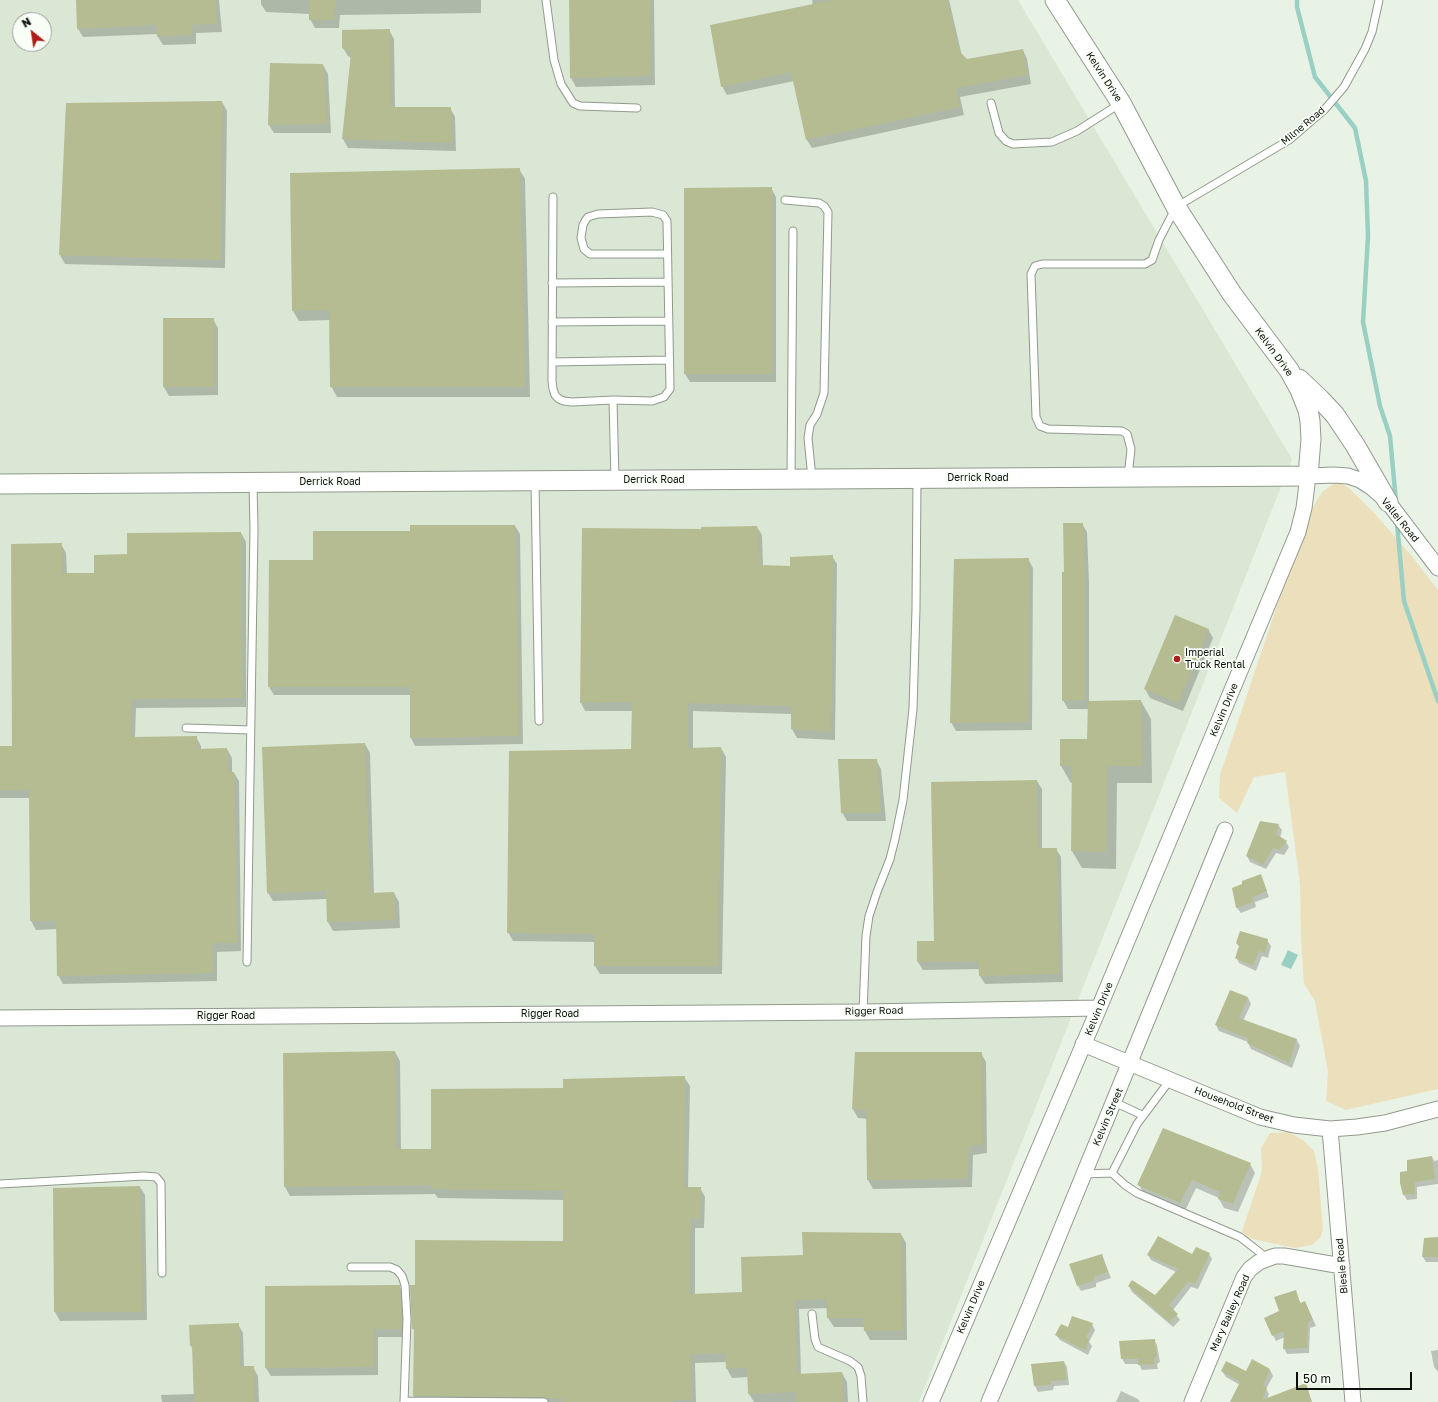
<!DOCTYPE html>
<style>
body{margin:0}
#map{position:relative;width:1438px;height:1402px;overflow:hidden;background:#e9f3e5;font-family:"Golos Text",sans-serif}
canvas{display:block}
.north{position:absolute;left:12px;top:12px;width:40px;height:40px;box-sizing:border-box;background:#f9fff7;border:1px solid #9a9f99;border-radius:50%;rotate:330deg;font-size:11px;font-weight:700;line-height:16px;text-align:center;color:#0c0f0b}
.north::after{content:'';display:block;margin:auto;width:14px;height:18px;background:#ae1d17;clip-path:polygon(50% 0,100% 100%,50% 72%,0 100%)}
.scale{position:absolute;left:1296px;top:1372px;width:116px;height:18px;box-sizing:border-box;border:2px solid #0c0f0b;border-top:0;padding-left:5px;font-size:12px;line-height:14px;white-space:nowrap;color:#0c0f0b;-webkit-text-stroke:3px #f9fff7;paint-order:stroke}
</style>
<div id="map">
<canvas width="1438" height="1402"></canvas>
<div class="north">N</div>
<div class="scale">50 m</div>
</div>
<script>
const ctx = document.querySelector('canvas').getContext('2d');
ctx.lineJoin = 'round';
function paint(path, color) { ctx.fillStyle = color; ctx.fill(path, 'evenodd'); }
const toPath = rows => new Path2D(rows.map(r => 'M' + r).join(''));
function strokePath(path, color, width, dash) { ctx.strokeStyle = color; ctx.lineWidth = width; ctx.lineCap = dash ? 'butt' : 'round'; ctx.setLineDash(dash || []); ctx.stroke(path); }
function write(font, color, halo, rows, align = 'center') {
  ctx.font = font + ' "Golos Text",sans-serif'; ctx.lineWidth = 3.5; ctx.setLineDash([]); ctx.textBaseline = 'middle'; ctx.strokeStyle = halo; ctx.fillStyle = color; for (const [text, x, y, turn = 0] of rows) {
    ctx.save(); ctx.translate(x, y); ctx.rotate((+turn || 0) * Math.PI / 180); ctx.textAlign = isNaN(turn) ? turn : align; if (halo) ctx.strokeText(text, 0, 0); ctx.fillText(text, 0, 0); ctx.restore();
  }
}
paint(toPath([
 [0,0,1018,0,1292,459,919,1402,0,1402],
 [20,20,44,20,44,44,20,44]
]), '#dae7d4');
paint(toPath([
 [1338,481,1349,488,1376,515,1410,554,1438,590,1438,1089,1346,1110,1326,1101,1328,1072,1315,1001,1304,984,1301,939,1300,884,1285,772,1254,777,1237,813,1219,798,1220,775,1299,540,1309,513,1322,492],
 [1289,1132,1303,1140,1314,1151,1318,1168,1323,1228,1321,1237,1312,1245,1295,1248,1247,1238,1242,1231,1262,1171,1261,1148,1270,1133]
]), '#ebe0bb');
paint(toPath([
 [1288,950,1298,955,1291,969,1281,965]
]), '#9ad0c4');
paint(toPath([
 [85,0,219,0,222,32,196,33,196,44,163,45,158,37,158,34,83,37,78,29],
 [261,0,481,0,481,13,340,15,339,28,315,28,310,19,310,14,266,12,261,4],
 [570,0,654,0,655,85,576,87,571,78],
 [812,0,949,0,962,56,966,60,1023,50,1027,59,1031,84,960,97,964,115,812,148,807,140,794,81,727,95,722,86,813,5],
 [389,30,394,39,395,108,450,108,455,117,456,151,348,148,343,139,351,58,348,56,343,48],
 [323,65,328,74,331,133,274,133,269,125],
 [222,102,227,111,225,268,65,264,60,255,67,104],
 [519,169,525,179,530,397,337,397,331,386,330,320,299,321,293,311],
 [771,188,776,197,776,382,690,382,685,374],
 [164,319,213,319,218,328,218,395,169,396,164,387],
 [1082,524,1087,532,1089,582,1089,702,1141,701,1151,719,1152,783,1117,783,1116,869,1082,868,1072,851,1073,783,1071,783,1061,766,1088,740,1089,709,1068,709,1063,700,1065,574],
 [515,526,520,534,523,744,415,746,411,738,411,695,274,695,269,687,314,561,411,532],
 [757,527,762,535,763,566,791,567,832,556,837,564,835,740,797,738,792,729,792,714,693,711,693,749,721,748,726,757,722,974,600,974,595,966,595,942,513,941,508,932,632,750,633,711,585,711,581,703,702,530],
 [241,533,246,542,246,707,136,708,135,738,196,737,201,746,201,750,227,749,232,758,232,773,234,773,239,781,241,951,217,952,217,981,63,984,58,975,57,929,36,930,31,921,30,798,0,798,0,747,13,747,61,544,66,553,67,574,96,574,128,555],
 [1028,559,1033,568,1032,730,956,731,951,722],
 [1208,629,1213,638,1183,711,1150,698,1145,689],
 [365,744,370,753,374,894,394,893,399,902,400,928,333,931,328,922,327,899,273,901,268,893],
 [876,760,881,769,886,821,847,821,842,812],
 [1037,781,1042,789,1042,849,1056,849,1061,857,1063,982,985,984,980,976,980,969,923,970,918,962,935,942],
 [1278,825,1282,830,1280,838,1286,842,1289,847,1284,855,1276,853,1266,869,1250,862,1247,856],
 [1261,876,1269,897,1255,902,1256,907,1241,913,1237,908,1233,889],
 [1267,940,1271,946,1268,958,1262,956,1256,971,1239,963,1236,957],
 [1230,991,1248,998,1251,1004,1243,1021,1297,1040,1300,1046,1292,1068,1251,1049,1248,1043,1248,1042,1219,1031,1216,1025],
 [395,1052,400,1061,401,1150,432,1150,564,1089,684,1077,690,1086,688,1188,700,1188,705,1197,704,1228,695,1228,695,1295,743,1293,804,1256,901,1234,906,1243,907,1340,870,1340,865,1331,865,1327,834,1327,828,1318,828,1308,799,1309,801,1374,842,1373,847,1382,848,1402,754,1402,749,1394,748,1377,732,1378,727,1369,726,1362,695,1363,696,1402,417,1402,414,1396,415,1332,413,1328,416,1286,564,1242,564,1200,438,1198,435,1194,290,1196,285,1187],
 [981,1053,986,1062,987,1153,973,1155,972,1187,873,1189,868,1180,868,1119,858,1118,853,1109],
 [1432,1157,1434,1161,1438,1160,1438,1184,1417,1187,1417,1199,1407,1200,1404,1195,1408,1172],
 [1250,1164,1255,1173,1238,1212,1224,1208,1219,1199,1219,1198,1196,1188,1185,1211,1144,1194,1139,1185],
 [140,1187,145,1195,147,1320,60,1321,55,1312,54,1189],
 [1438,1238,1438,1262,1426,1262,1423,1257],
 [1209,1254,1212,1259,1198,1289,1191,1287,1173,1310,1180,1320,1173,1327,1132,1292,1129,1286,1155,1296,1176,1272,1151,1260,1148,1255,1193,1256],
 [1102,1255,1111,1278,1096,1283,1096,1287,1081,1291,1078,1286],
 [399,1286,404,1294,406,1337,378,1337,378,1375,271,1376,266,1368],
 [1295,1291,1301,1304,1305,1302,1316,1326,1310,1328,1309,1353,1287,1354,1284,1348,1285,1337,1276,1341,1273,1335,1280,1312],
 [238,1324,243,1333,244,1367,253,1367,258,1376,259,1402,162,1402,161,1395,194,1394,193,1350,191,1346],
 [1092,1324,1095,1330,1089,1342,1092,1346,1088,1355,1060,1340,1056,1335,1068,1328],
 [1154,1340,1157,1345,1160,1362,1157,1364,1158,1369,1142,1370,1139,1364,1125,1364,1122,1358],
 [1438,1350,1438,1372,1434,1367,1431,1351],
 [1253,1361,1270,1370,1273,1376,1266,1389,1269,1394,1266,1402,1232,1402,1240,1385,1226,1377,1222,1371,1247,1372],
 [1064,1362,1067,1367,1069,1385,1054,1386,1053,1390,1038,1392,1035,1386,1032,1365],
 [1121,1391,1138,1399,1140,1402,1116,1402]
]), '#0003');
strokePath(toPath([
 [1297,0,1297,7,1315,77,1355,128,1366,181,1368,236,1363,322,1380,406,1390,436,1396,502],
 [1397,523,1404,601,1438,701]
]), '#9ad0c4', 4.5);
paint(toPath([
 [76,0,216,0,217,24,192,25,192,35,157,37,156,25,77,29],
 [309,0,336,0,334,20,309,20],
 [569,0,650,0,650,76,570,78],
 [833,0,947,0,959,51,967,59,1023,49,1027,75,956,88,960,107,806,140,791,72,721,87,710,25],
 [390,29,391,107,451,107,452,143,342,139,351,53,342,48,342,30],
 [270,63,323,64,327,124,268,125],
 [222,101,221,260,59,255,66,103],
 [520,168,525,387,330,387,329,310,292,311,290,173],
 [772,187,772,374,684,374,684,188],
 [163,318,214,318,214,387,163,387],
 [1063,523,1083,523,1085,572,1085,700,1062,701,1062,572,1064,572],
 [410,525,515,525,519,736,410,738,410,687,268,687,269,560,313,560,313,531,410,531],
 [757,526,760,565,790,566,790,557,833,555,831,732,791,729,791,706,688,703,688,748,721,747,718,966,594,966,594,934,507,933,509,751,631,749,632,702,580,703,582,528,701,529,701,527],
 [241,532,242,698,131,699,131,737,197,736,197,749,227,748,228,772,234,772,237,943,212,943,213,973,57,976,56,921,30,921,29,790,0,790,0,746,12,746,11,544,62,543,62,573,94,573,94,555,127,554,127,533],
 [1029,558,1028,722,950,723,954,559],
 [1175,615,1209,629,1178,703,1144,689],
 [1141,700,1142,766,1107,766,1106,852,1071,851,1072,766,1060,766,1060,739,1087,739,1088,701],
 [365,743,370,893,394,892,395,920,327,922,326,891,267,893,262,747],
 [838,759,877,759,881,813,841,813],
 [1037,780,1038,848,1057,848,1059,974,979,976,978,961,917,962,917,941,934,941,931,782],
 [1260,821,1279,824,1276,834,1287,841,1280,850,1273,848,1263,865,1246,856],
 [1261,874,1267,891,1253,897,1253,902,1236,908,1232,888,1242,884,1242,881],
 [1240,931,1268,939,1265,953,1259,951,1253,966,1235,958,1239,946,1236,943],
 [1230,990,1248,997,1239,1018,1297,1039,1289,1063,1247,1043,1249,1039,1215,1025],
 [395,1051,396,1149,431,1149,431,1089,563,1088,563,1079,685,1076,684,1187,701,1187,700,1219,690,1219,690,1294,742,1292,741,1257,803,1255,802,1232,901,1233,903,1331,864,1331,863,1318,827,1318,826,1299,795,1300,797,1374,842,1372,843,1402,796,1402,796,1392,748,1394,747,1368,726,1369,725,1353,691,1354,691,1400,673,1400,673,1402,562,1402,562,1399,547,1398,544,1397,413,1396,414,1329,412,1329,410,1285,415,1285,415,1240,563,1241,563,1191,431,1189,431,1185,284,1187,283,1053],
 [855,1052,982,1052,983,1144,969,1147,967,1179,867,1180,866,1111,852,1109],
 [1163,1128,1251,1163,1233,1204,1218,1199,1220,1192,1192,1180,1180,1203,1137,1185],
 [1432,1156,1435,1179,1415,1182,1415,1194,1403,1195,1400,1183,1400,1172,1407,1171,1407,1160],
 [140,1186,143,1312,54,1312,53,1188],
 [1158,1236,1192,1254,1196,1247,1210,1253,1195,1284,1188,1282,1169,1305,1178,1314,1169,1322,1128,1286,1132,1280,1155,1295,1178,1269,1147,1255],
 [1438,1237,1438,1257,1422,1257,1424,1238],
 [1102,1254,1108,1272,1094,1277,1094,1281,1077,1286,1069,1264],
 [400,1285,402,1329,374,1329,374,1367,265,1368,265,1286],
 [1296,1290,1300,1303,1305,1301,1313,1320,1308,1322,1307,1348,1283,1349,1284,1331,1272,1336,1264,1318,1279,1311,1274,1297],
 [1072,1316,1093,1323,1086,1337,1089,1340,1085,1350,1055,1335,1061,1324,1068,1327],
 [239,1323,240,1366,254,1366,254,1402,194,1402,192,1346,190,1346,189,1325],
 [1155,1339,1157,1356,1154,1358,1155,1364,1138,1365,1138,1359,1121,1359,1119,1341],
 [1252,1359,1270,1369,1263,1385,1267,1388,1262,1400,1306,1383,1312,1402,1230,1402,1240,1382,1221,1371,1226,1361,1246,1371],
 [1064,1361,1067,1380,1051,1381,1051,1385,1034,1386,1031,1364]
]), '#b6bc91');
const service = toPath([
 [546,0,554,60,561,84,573,103,580,106,637,108],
 [991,103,999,133,1006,141,1013,144,1052,142,1077,131,1121,103],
 [553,197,552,381,553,389,555,395,559,399,564,401,572,402,613,400,652,401,664,397,670,389,667,221,663,215,652,212,598,214,588,217,585,221,583,225,581,238,584,249,590,254,667,254],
 [785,200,819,203,824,206,828,212,824,393,817,414,810,425,808,438,812,478],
 [552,283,668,282],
 [552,322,668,321],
 [552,362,669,360],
 [613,400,615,480],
 [1128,477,1131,449,1127,434,1122,431,1048,429,1040,426,1036,417,1031,274,1035,266,1042,264,1145,264,1152,260,1159,240,1176,207,1289,140,1325,109,1344,87,1365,49,1372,32,1379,0],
 [791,478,793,231],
 [535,482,539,721],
 [186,728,250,730],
 [247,962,254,529,253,483],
 [863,1012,866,936,869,916,877,892,890,859,895,839,903,800,913,709,916,609,917,480],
 [1114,1102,1142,1115],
 [1112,1173,1137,1124,1170,1080],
 [1084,1174,1112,1173,1125,1185,1137,1193,1240,1237,1267,1258],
 [0,1184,144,1176,156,1177,161,1183,162,1273],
 [351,1267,390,1267,397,1270,402,1276,405,1285,407,1319,404,1402],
 [812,1314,815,1339,818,1347,850,1361,858,1367,861,1376,863,1402],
 [404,1401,544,1402]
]);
const minor = toPath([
 [0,1018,863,1012,1099,1008],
 [1083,1044,1260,1117,1294,1125,1330,1129,1357,1127,1385,1123,1438,1109],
 [1330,1129,1353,1402],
 [931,1402,1099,1008,1298,532,1304,508,1308,476,1334,475,1348,476,1360,480,1371,487,1388,502,1438,568],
 [989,1402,1029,1308,1225,830],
 [1192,1402,1244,1277,1250,1269,1259,1262,1275,1256,1284,1256,1342,1266]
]);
const tertiary = toPath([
 [1299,379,1320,399,1335,415,1355,445,1388,502],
 [0,484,1308,476,1311,439,1310,421,1308,410,1300,390,1289,370,1232,294,1176,207,1121,103,1055,0]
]);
strokePath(service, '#919a8d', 9);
strokePath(minor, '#919a8d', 17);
strokePath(tertiary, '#919a8d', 21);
strokePath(service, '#fff', 7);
strokePath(minor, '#fff', 15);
strokePath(tertiary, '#fff', 19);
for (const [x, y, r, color] of [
 [1177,659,4,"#ae1d17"]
]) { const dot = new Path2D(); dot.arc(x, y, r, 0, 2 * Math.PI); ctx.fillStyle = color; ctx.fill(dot); strokePath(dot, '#f9fff7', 1.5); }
write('10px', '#0c0f0b', '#f9fff7', [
 ["Kelvin Drive",1104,77,57],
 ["Milne Road",1303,126,-40],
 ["Kelvin Drive",1274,352,54],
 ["Derrick Road",978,478],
 ["Derrick Road",654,480],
 ["Derrick Road",330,482],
 ["Vallei Road",1400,520,51],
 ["Kelvin Drive",1224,710,-67],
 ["Kelvin Drive",1099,1009,-67],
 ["Rigger Road",874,1011,-1],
 ["Rigger Road",550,1014],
 ["Rigger Road",226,1016],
 ["Household Street",1234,1105,21],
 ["Kelvin Street",1108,1117,-67],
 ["Biesie Road",1342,1266,-95],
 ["Kelvin Drive",971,1307,-67],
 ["Mary Bailey Road",1230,1313,-66]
]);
write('10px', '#0c0f0b', '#f9fff7', [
 ["Imperial",1185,653],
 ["Truck Rental",1185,665]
], 'left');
</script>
